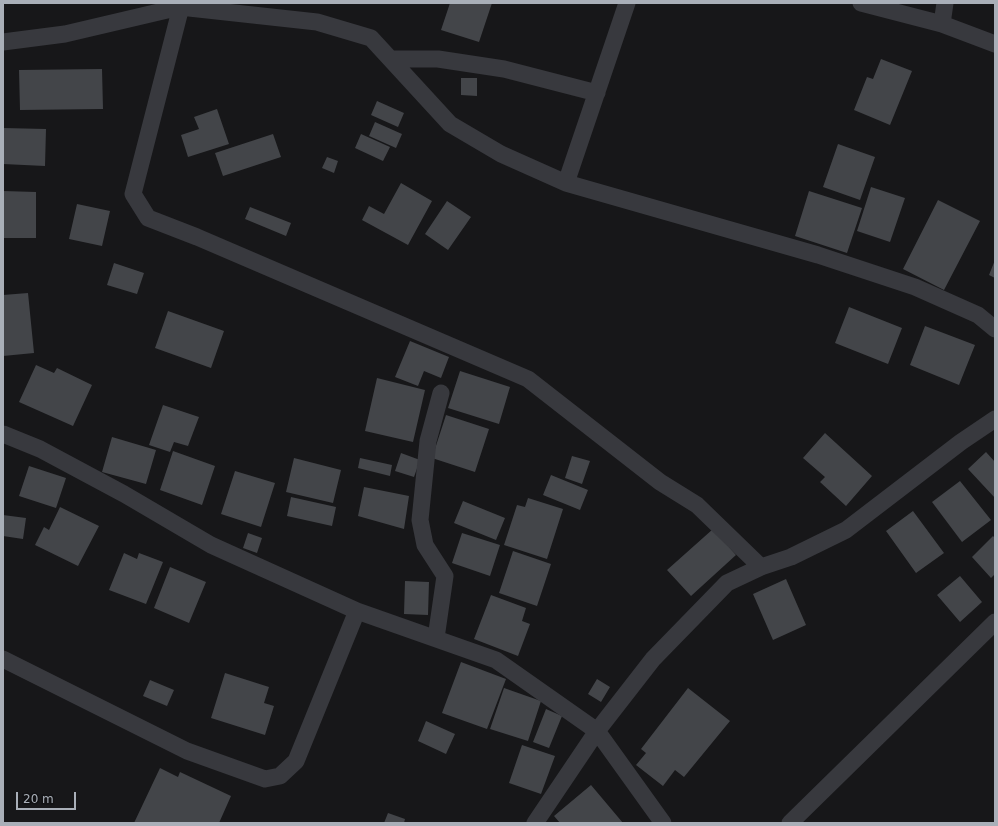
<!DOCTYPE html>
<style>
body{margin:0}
#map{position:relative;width:998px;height:826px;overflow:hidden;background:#171719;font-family:"DejaVu Sans",sans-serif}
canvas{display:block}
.frame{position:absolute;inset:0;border:4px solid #a9afb8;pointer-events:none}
.scale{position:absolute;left:16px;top:792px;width:60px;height:18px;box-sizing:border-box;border:2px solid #a9afb8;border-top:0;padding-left:5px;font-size:12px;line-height:14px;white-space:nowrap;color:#a9afb8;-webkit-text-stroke:3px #121214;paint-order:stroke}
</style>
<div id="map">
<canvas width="998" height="826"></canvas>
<div class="frame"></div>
<div class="scale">20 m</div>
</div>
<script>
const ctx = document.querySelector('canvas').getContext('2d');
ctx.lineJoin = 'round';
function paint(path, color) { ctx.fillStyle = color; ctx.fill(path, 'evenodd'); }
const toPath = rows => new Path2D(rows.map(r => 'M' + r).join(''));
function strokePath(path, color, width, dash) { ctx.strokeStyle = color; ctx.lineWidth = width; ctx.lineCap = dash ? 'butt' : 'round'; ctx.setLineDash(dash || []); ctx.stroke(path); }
paint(toPath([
 [450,3,492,3,479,42,441,30],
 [881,59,912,71,890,125,854,110,867,77,873,79],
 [102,69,103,109,20,110,19,70],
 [461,78,477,78,477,96,461,95],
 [377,101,404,113,398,127,371,115],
 [217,109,229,144,188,157,181,135,199,129,194,117],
 [375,122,402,134,396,148,369,136],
 [3,128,46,129,45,166,3,164],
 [273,134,281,157,223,176,215,153],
 [361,134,390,147,383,161,355,148],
 [838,144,875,157,860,200,823,187],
 [327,157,338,161,334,173,322,168],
 [401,183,432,201,408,245,362,220,369,206,384,214],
 [871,187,905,198,890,242,857,231],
 [3,191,36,192,36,238,3,238],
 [809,191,862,208,847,253,795,236],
 [938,200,980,221,944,290,903,269],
 [447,201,471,217,448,250,425,234],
 [77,204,110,211,102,246,69,239],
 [250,207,291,223,286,236,245,219],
 [995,260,995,278,989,275],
 [114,263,144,273,137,294,107,285],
 [28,293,34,353,3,356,3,295],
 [849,307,902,328,888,364,835,343],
 [168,311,224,331,211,368,155,348],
 [925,326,975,345,959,385,910,365],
 [410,341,449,357,441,378,424,371,418,386,395,377],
 [36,365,54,373,57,368,92,385,73,426,19,402],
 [460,371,510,387,499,424,448,408],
 [377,378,425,390,413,442,365,431],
 [163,405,199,417,188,446,174,442,170,452,149,445],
 [446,415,489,429,475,472,432,458],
 [825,433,872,476,846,506,820,482,825,477,803,458],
 [112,437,156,450,146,484,102,472],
 [173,451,215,466,202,505,160,490],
 [986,452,995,462,995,498,968,469],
 [401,453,420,460,414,477,395,471],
 [572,456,590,461,582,484,565,478],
 [294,458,341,470,333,503,286,492],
 [360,458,392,465,390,476,358,468],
 [29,466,66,478,56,508,19,496],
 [235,471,275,483,261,527,221,514],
 [551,475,588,490,580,510,543,495],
 [960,481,991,520,962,542,932,502],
 [364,487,409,496,404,529,358,516],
 [291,497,336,507,332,526,287,516],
 [528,498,563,509,547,559,504,545,517,505,525,507],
 [463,501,505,518,496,540,454,523],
 [60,507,99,526,78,566,35,545,44,527,49,530],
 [913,511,944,553,916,573,886,531],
 [3,515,26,518,23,539,3,536],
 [713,529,736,555,691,596,667,570],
 [248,533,262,538,257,553,243,548],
 [462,533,500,545,490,576,452,563],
 [993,536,995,538,995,574,991,578,972,557],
 [513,551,551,564,537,606,499,593],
 [124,553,137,559,139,553,163,562,146,604,109,590],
 [170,567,206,582,189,623,154,608],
 [960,576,982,602,960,622,937,595],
 [786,579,806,625,773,640,753,594],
 [405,581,429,582,428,615,404,614],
 [491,595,526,608,522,621,530,624,518,656,474,639],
 [461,662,506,679,487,729,442,713],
 [225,673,269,687,264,703,274,706,265,735,211,718],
 [597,679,610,687,601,702,588,694],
 [150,680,174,690,167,706,143,696],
 [504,688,541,701,528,741,490,729],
 [688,688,730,721,684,777,675,770,663,786,636,765,646,753,641,749],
 [546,709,562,716,549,748,533,742],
 [426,721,455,734,446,754,418,741],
 [522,745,555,756,541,794,509,783],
 [160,768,178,777,180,772,231,796,219,823,134,823],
 [591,785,623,823,560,823,554,816],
 [388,813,405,819,404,823,384,823]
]), '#434549');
strokePath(toPath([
 [182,3,133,194,148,218,197,237,528,379,660,482,697,505,761,567],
 [861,3,942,24,995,44],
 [942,24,945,3],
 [3,42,65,34,180,7,317,22,371,38,450,124,501,154,566,183,818,255,915,287,978,315,995,329],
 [391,59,438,59,504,69,597,93],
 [566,183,627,3],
 [3,434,40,449,124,494,211,545,357,611,496,660,597,731,663,823],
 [436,638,445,576,425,545,420,520,428,441,441,393],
 [3,659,187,751,265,779,280,776,296,761,357,611],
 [535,823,597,731,653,659,727,583,761,567,791,557,846,530,961,442,995,419],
 [790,823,995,622]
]), '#38393e', 17);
</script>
